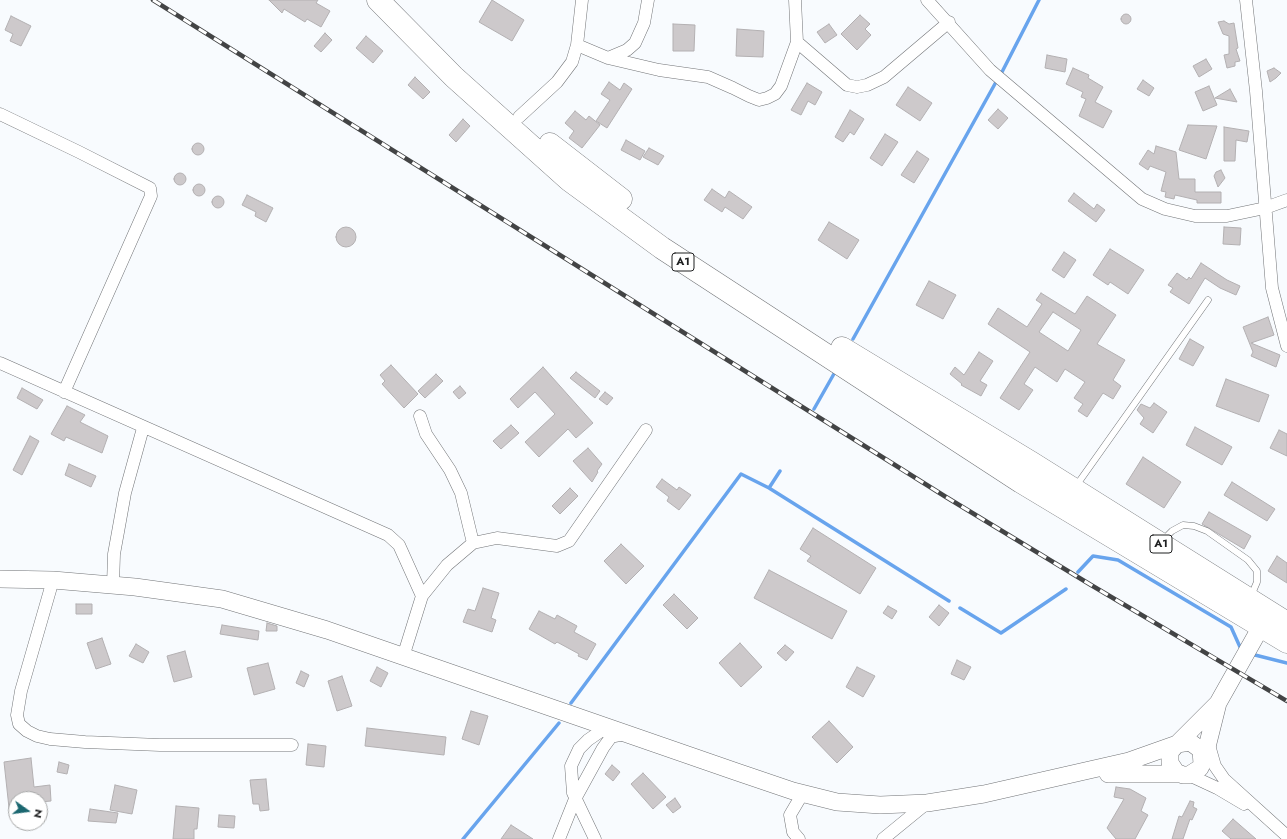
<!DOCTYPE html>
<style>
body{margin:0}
#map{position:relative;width:1287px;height:839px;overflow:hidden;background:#f8fbfe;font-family:Jost,sans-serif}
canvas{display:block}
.north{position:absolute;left:8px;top:791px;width:40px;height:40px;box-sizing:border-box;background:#fff;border:1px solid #a5a6a6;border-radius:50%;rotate:104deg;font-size:11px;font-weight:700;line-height:16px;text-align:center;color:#1f2021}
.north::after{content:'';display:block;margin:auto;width:14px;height:18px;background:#1b6770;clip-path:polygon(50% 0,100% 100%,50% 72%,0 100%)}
</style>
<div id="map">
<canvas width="1287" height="839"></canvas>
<div class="north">N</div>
</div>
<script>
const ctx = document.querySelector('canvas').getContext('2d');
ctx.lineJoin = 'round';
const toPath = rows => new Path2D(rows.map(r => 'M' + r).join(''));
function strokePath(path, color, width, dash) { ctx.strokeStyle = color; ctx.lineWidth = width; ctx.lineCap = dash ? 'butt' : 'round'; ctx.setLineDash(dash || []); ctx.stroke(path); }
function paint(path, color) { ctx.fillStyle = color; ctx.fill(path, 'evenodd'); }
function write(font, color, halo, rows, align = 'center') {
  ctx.font = font + ' Jost,sans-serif'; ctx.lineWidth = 3; ctx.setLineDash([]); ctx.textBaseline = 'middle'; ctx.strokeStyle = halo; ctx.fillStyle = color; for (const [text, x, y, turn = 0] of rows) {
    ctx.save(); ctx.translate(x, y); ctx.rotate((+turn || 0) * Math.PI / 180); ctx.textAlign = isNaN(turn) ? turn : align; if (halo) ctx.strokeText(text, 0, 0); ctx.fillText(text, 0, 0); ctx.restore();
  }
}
strokePath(toPath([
 [1002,72,1039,0],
 [853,339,996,82],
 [814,409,835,372],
 [769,488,780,471],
 [1078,572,1093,556,1118,560,1231,627,1240,647],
 [960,608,1001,633,1066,589],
 [1255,655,1287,663],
 [571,703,741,474,769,488,949,601],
 [463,839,559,723]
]), '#68a4ed', 3.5);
const building = toPath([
 [269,0,318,0,316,3,330,11,321,27,307,19,305,22,284,9,282,13,269,0],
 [492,0,524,20,512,41,479,22,492,0],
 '1121 19a5 5 0 1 1 10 0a5 5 0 1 1-10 0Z',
 [860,15,870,24,865,29,871,35,857,50,841,34,860,15],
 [11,16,31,26,21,46,10,41,13,34,5,30,11,16],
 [1224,21,1229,24,1234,23,1238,48,1236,49,1240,61,1235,62,1235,66,1227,68,1224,55,1229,54,1229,36,1223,34,1218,22,1224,21],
 [673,24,695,25,694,51,673,51,673,24],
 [829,24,837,35,825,43,817,32,829,24],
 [737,29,764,31,763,57,736,56,737,29],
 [325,33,332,40,321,52,314,46,325,33],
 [366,36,383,51,373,63,356,48,366,36],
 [1047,55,1067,59,1065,72,1045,68,1047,55],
 [1206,59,1212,69,1199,77,1193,66,1206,59],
 [1073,68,1089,75,1088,78,1103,87,1095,102,1112,111,1103,128,1079,116,1086,99,1081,97,1083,92,1066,84,1073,68],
 [1274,68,1281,73,1276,78,1270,82,1267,71,1274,68],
 [415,77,430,92,423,99,408,85,415,77],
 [1143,80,1154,88,1149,96,1137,89,1143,80],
 [609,82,620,90,624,83,632,89,607,128,596,121,610,100,601,94,609,82],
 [807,83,822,92,815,105,808,101,801,115,791,110,807,83],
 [1209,86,1217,105,1203,111,1195,92,1209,86],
 [908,87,932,103,920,121,896,105,908,87],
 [1230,89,1237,102,1215,98,1230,89],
 [998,109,1008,118,998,129,988,120,998,109],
 [850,110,864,119,854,135,850,132,843,142,835,137,850,110],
 [575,111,586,120,589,116,600,125,582,148,569,138,574,131,565,123,575,111],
 [463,119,470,126,456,142,449,135,463,119],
 [1188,125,1217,126,1206,159,1179,150,1188,125],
 [1224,127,1249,131,1247,142,1236,140,1235,161,1224,161,1224,127],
 [885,134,898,142,882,166,870,158,885,134],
 [626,140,645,151,640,160,621,150,626,140],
 '192 149a6 6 0 1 1 12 0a6 6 0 1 1-12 0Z',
 [1156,146,1176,152,1179,179,1195,179,1195,192,1221,192,1221,203,1197,203,1197,200,1175,195,1174,199,1165,197,1166,192,1161,191,1166,172,1150,166,1148,170,1139,164,1148,150,1154,154,1156,146],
 [649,148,664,156,658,165,643,157,649,148],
 [917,151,929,159,914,183,901,175,917,151],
 [1221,170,1225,178,1218,187,1214,176,1216,172,1221,170],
 '174 179a6 6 0 1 1 12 0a6 6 0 1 1-12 0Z',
 '193 190a6 6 0 1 1 12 0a6 6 0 1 1-12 0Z',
 [712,189,725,198,729,191,752,207,743,219,725,207,722,212,704,200,712,189],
 [1074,193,1094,209,1097,204,1105,210,1096,222,1068,201,1074,193],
 [247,195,273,208,266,222,255,216,256,212,242,205,247,195],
 '212 202a6 6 0 1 1 12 0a6 6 0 1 1-12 0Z',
 [829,222,859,240,847,259,818,240,829,222],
 '336 237a10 10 0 1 1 20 0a10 10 0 1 1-20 0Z',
 [1224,227,1241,228,1240,245,1223,244,1224,227],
 [1110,249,1144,270,1128,294,1110,282,1108,285,1093,275,1110,249],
 [1064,252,1076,260,1064,278,1052,270,1064,252],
 [1201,263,1227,280,1240,286,1236,295,1220,288,1205,278,1189,304,1170,292,1173,288,1168,285,1177,273,1187,280,1189,277,1191,279,1201,263],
 [929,281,956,295,943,319,916,305,929,281],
 [1041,293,1075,314,1087,296,1116,315,1097,344,1125,360,1113,380,1121,386,1113,399,1103,393,1087,417,1078,411,1083,404,1074,398,1085,382,1065,369,1057,382,1035,367,1024,384,1033,390,1019,410,1000,398,1030,352,988,324,998,308,1027,327,1042,304,1036,300,1041,293],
 [1053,312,1081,330,1068,351,1039,332,1053,312],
 [1268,317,1274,335,1251,343,1280,355,1276,367,1251,356,1253,352,1243,327,1268,317],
 [1190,339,1204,347,1193,366,1179,359,1190,339],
 [979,352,993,361,980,381,987,385,981,396,961,385,962,384,950,374,955,367,964,375,979,352],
 [391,365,418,394,404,408,382,384,385,381,380,375,391,365],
 [543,367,593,423,576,438,568,429,539,457,525,442,555,414,535,392,518,408,510,399,543,367],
 [576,372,600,391,595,398,570,378,576,372],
 [436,374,443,381,425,398,418,391,436,374],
 [1226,379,1269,395,1259,422,1216,406,1226,379],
 [460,386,466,393,459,399,453,392,460,386],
 [22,388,43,400,37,409,17,398,22,388],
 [605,392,613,398,607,405,599,399,605,392],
 [1154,403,1167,412,1153,433,1140,424,1144,418,1137,410,1141,404,1150,408,1154,403],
 [67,406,85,415,80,422,108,436,102,453,66,437,64,441,51,434,67,406],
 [511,425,519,433,501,449,493,441,511,425],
 [1195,427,1232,447,1222,465,1186,445,1195,427],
 [1279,430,1287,434,1287,456,1270,448,1279,430],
 [30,436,39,441,22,475,13,470,30,436],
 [588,448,602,464,597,471,598,472,592,482,573,461,588,448],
 [1143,457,1181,482,1164,508,1126,484,1143,457],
 [69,464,96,476,91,487,65,475,69,464],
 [662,479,677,490,679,487,691,495,679,510,667,501,669,497,656,487,662,479],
 [1232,482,1275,509,1267,521,1224,495,1232,482],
 [570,488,578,496,560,514,552,506,570,488],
 [1209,512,1251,536,1244,549,1202,524,1209,512],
 [813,528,876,568,860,594,807,561,811,556,800,549,813,528],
 [621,544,644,566,626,584,604,561,621,544],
 [1277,556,1287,563,1287,583,1268,571,1277,556],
 [769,570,847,611,832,639,754,598,769,570],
 [483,588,499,593,491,618,496,620,492,632,463,622,468,609,475,611,483,588],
 [674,594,698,618,687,629,663,605,674,594],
 [76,604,92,604,92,614,76,614,76,604],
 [939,605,949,613,939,626,929,617,939,605],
 [888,606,897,611,892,619,883,613,888,606],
 [539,611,555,619,557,615,577,626,574,632,596,644,587,660,578,656,579,654,557,642,555,644,529,629,539,611],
 [267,623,277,626,277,631,266,631,267,623],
 [222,625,259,631,258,640,220,634,222,625],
 [102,638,111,664,96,669,87,643,102,638],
 [740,643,762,667,741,687,719,663,740,643],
 [136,644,149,652,143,663,129,656,136,644],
 [785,645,794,652,786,661,777,653,785,645],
 [185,651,192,677,174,682,167,656,185,651],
 [957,660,971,667,964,680,951,674,957,660],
 [268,663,275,689,254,695,247,668,268,663],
 [377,667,388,673,381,687,370,681,377,667],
 [857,667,875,676,863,697,846,687,857,667],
 [301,671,309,675,304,687,296,683,301,671],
 [342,676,352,706,337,711,328,681,342,676],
 [471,711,488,716,479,745,462,739,471,711],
 [829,721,853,747,837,763,812,737,829,721],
 [367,728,446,737,444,755,365,746,367,728],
 [308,744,326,746,324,767,306,765,308,744],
 [31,758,34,787,50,785,51,801,40,802,40,799,16,799,16,816,10,817,4,762,31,758],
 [59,762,69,765,67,774,57,772,59,762],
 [612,765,620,772,613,781,605,774,612,765],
 [643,773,666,797,653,809,631,784,643,773],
 [266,779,269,810,260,811,259,804,253,804,250,780,266,779],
 [115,785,137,790,132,814,110,810,115,785],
 [1116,787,1130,789,1146,798,1141,811,1148,815,1135,839,1116,839,1107,828,1124,799,1114,797,1116,787],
 [675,798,681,807,673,813,666,805,675,798],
 [1190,801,1194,802,1193,807,1197,809,1192,820,1190,819,1183,839,1172,839,1179,816,1182,817,1190,801],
 [176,806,199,808,197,829,194,829,194,839,173,839,176,806],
 [90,809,118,813,116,823,88,821,90,809],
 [219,815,235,816,234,828,218,827,219,815],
 [1233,819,1256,839,1231,839,1222,831,1233,819],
 [511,825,533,839,501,839,511,825]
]);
paint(building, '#cdc9cb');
strokePath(building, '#b3b0b2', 1);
const lane = toPath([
 [1076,486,1208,300],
 [1163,540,1172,531,1183,525,1194,526,1207,531,1248,560,1257,571,1257,582,1251,596]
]);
const street = toPath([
 [927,0,990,70,1142,199,1165,209,1195,216,1227,216,1265,208,1287,200],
 [1246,0,1256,91,1272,288,1287,346],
 [797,42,847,85,857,87,867,85,884,77,949,22],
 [577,45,608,58,659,70,708,77,733,88,749,96,759,100,767,98,775,94,781,86,797,42,795,0],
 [608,58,627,50,635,43,644,23,648,0],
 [0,114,79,152,150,188,151,196,64,392],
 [519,117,557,82,572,62,577,45,582,0],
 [0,363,388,535,399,545,422,596],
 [420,416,426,434,450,470,461,493,473,543],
 [53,580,21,691,17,715,19,724,27,731,37,736,50,739,85,742,160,745,292,745],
 [113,585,114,554,118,532,125,493,143,428],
 [403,657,422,596,447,565,473,543,497,538,557,546,569,541,646,430],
 [1209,745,1215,766,1224,779,1287,836],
 [1189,775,1217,788,1244,804],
 [559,839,575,799,603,748,611,737,625,734],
 [595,839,573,793,571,766,579,749,588,740,601,731,613,730],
 [799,839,793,832,790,815,803,793],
 [883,839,927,803]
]);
const secondary = toPath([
 [0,579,53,580,135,587,222,599,327,630,737,772,793,791,837,802,880,805,927,803,984,794,1129,761,1177,744,1218,703],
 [1202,764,1201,750,1190,742,1177,744,1170,752,1170,763,1176,772,1183,775,1189,775,1200,768,1202,764,1207,747,1218,703,1267,616],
 [1108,774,1180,774]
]);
const highway = toPath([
 [378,0,454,77,569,180,662,248,1021,482,1287,642],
 [550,144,621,199],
 [842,348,1032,463,1287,623]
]);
strokePath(lane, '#727477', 7);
strokePath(street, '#727477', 13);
strokePath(secondary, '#727477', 18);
strokePath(highway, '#727477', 23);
strokePath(lane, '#fff', 6);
strokePath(street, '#fff', 12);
strokePath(secondary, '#fff', 17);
strokePath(highway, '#fff', 22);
const rail = toPath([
 [153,0,946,497,1091,585,1287,701]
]);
strokePath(rail, '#434445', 4.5);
strokePath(rail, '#fff', 3, [9]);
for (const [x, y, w] of [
 [683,262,22],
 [1161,544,22]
]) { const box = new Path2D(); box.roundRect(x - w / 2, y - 9, w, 18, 3); ctx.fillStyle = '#fff'; ctx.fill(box); strokePath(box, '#1f2021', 1); }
write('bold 11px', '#1f2021', null, [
 ["A1",683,262],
 ["A1",1161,544]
]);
</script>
